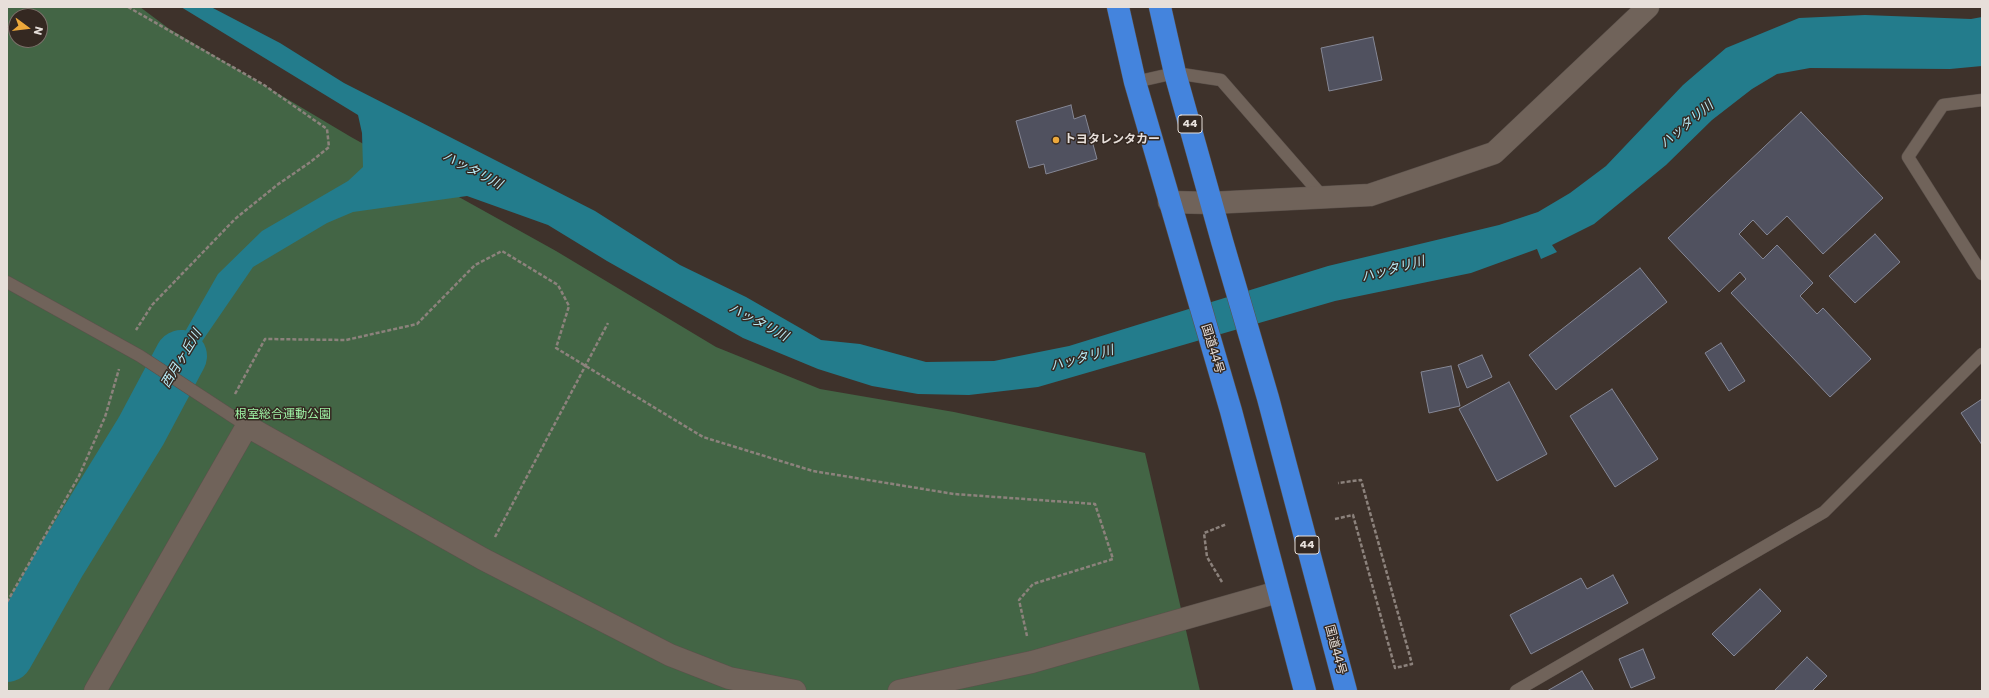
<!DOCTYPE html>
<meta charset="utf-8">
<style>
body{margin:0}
#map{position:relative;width:1989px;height:698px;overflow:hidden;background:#3e322b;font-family:Poppins,sans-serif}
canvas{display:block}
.frame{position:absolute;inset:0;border:8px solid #e7dfda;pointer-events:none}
.north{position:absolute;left:8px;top:8px;width:40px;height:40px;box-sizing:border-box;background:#342821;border:1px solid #7c716b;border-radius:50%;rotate:105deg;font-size:11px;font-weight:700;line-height:16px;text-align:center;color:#e7dfda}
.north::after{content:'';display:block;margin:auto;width:14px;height:18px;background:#eda83b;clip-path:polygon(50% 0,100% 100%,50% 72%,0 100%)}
</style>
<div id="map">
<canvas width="1989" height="698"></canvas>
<div class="frame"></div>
<div class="north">N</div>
</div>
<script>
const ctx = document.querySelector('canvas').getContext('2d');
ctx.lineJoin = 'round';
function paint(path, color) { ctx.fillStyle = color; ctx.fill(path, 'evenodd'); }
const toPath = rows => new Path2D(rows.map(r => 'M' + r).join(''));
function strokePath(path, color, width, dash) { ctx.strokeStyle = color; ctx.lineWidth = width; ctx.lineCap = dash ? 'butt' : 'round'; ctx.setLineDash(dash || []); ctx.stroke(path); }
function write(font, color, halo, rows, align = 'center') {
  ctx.font = font + ' Poppins,"Noto Sans JP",sans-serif'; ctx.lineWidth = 3; ctx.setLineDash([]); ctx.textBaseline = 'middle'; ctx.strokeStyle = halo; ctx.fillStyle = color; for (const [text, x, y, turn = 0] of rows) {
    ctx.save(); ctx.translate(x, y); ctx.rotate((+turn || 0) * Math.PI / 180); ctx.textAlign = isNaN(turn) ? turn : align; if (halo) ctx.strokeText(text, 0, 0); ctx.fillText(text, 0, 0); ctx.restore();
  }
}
paint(toPath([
 [7,7,140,7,168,28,351,137,556,251,716,347,820,389,954,412,1145,453,1200,691,7,691],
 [16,16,40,16,40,40,16,40]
]), '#436545');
paint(toPath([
 [181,7,211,7,280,43,344,83,595,211,680,265,746,297,821,340,860,344,926,362,994,361,1069,346,1328,266,1499,225,1538,212,1570,193,1606,166,1683,85,1726,48,1799,18,1865,15,1971,19,1982,17,1982,66,1950,69,1810,68,1777,74,1752,89,1712,120,1666,165,1594,224,1552,245,1557,252,1541,259,1537,249,1471,273,1335,301,1038,387,969,395,918,394,872,386,818,369,743,338,607,261,548,225,467,196,353,212,327,223,253,267,194,353,170,398,144,435,150,393,218,274,262,231,348,181,363,167,362,133,358,115]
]), '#237c8c');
strokePath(toPath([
 [7,656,61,561,141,431,181,356]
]), '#237c8c', 52);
const building = toPath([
 [1373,37,1382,80,1329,91,1321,48,1373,37],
 [1071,105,1074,119,1085,115,1097,159,1046,174,1044,164,1029,168,1016,121,1071,105],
 [1801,112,1883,198,1823,254,1787,216,1767,235,1753,220,1739,234,1763,259,1777,245,1813,283,1800,296,1817,314,1823,308,1871,359,1830,397,1731,293,1746,279,1740,272,1719,292,1668,238,1801,112],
 [1875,234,1900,262,1855,303,1829,276,1875,234],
 [1640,268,1667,302,1556,390,1529,355,1640,268],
 [1721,343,1745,381,1729,391,1705,353,1721,343],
 [1482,355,1492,377,1467,388,1458,365,1482,355],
 [1451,366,1460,406,1429,413,1421,372,1451,366],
 [1509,382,1547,454,1497,481,1459,409,1509,382],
 [1612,389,1658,459,1615,487,1570,416,1612,389],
 [1982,399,1982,445,1961,413,1982,399],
 [1613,575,1628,603,1531,654,1510,615,1581,578,1587,589,1613,575],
 [1760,589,1781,611,1734,656,1712,634,1760,589],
 [1643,649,1655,678,1631,688,1619,659,1643,649],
 [1807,657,1827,676,1812,691,1774,691,1807,657],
 [1582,671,1594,691,1547,691,1582,671]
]);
paint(building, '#50515f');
strokePath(building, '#858795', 1);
const lane = toPath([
 [1135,82,1175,73,1221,80,1323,197],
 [1982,100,1943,105,1908,157,1982,274],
 [7,282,140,356,247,426],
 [1516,691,1824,512,1982,354]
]);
const street = toPath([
 [1169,202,1211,203,1370,195,1494,153,1648,7],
 [95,691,247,426,483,559,670,655,729,678,795,691],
 [899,691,1032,662,1278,592]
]);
const highway = toPath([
 [1118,7,1135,82,1231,411,1305,691],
 [1160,7,1175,73,1222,241,1268,398,1346,691]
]);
strokePath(lane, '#5b514b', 13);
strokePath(street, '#5b514b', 23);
strokePath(highway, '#5b514b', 23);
strokePath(toPath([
 [128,7,264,85,327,129,329,147,309,163,277,185,235,219,152,305,136,330],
 [235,394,265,339,346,340,417,324,475,265,502,251,558,285,569,306,556,348,703,437,813,471,954,494,1095,504,1113,559,1033,584,1019,600,1027,636],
 [1335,519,1353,515,1395,668,1412,664,1361,480,1338,483],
 [495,537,608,323],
 [1222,582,1207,557,1204,533,1227,524],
 [7,602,79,476,105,417,119,369]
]), '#8c827c', 2.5, [4, 2]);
strokePath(lane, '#70635a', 12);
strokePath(street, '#70635a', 22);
strokePath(highway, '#4484dd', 22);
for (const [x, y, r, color] of [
 [1056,140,4,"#eda83b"]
]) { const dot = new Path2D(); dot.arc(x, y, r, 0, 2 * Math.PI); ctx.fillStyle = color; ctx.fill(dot); strokePath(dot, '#342821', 1.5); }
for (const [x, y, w] of [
 [1190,124,24],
 [1307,545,24]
]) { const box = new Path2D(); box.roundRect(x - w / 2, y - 9, w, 18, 3); ctx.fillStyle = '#342821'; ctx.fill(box); strokePath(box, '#e7dfda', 1); }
write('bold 11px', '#e7dfda', null, [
 ["44",1190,124],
 ["44",1307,545]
]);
write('bold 12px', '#e7dfda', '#342821', [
 ["トヨタレンタカー",1064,140]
], 'left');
write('12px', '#e7dfda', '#342821', [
 ["国道44号",1212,349,73],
 ["国道44号",1335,650,75]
]);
write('12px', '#9ef2a4', '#342821', [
 ["根室総合運動公園",283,415]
]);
write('italic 13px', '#b9ecf7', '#342821', [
 ["ハッタリ川",1687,125,-40],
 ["ハッタリ川",472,171,28],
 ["ハッタリ川",1393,270,-15],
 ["ハッタリ川",758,323,28],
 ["西月ヶ丘川",182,359,-59],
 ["ハッタリ川",1082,359,-15]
]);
</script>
